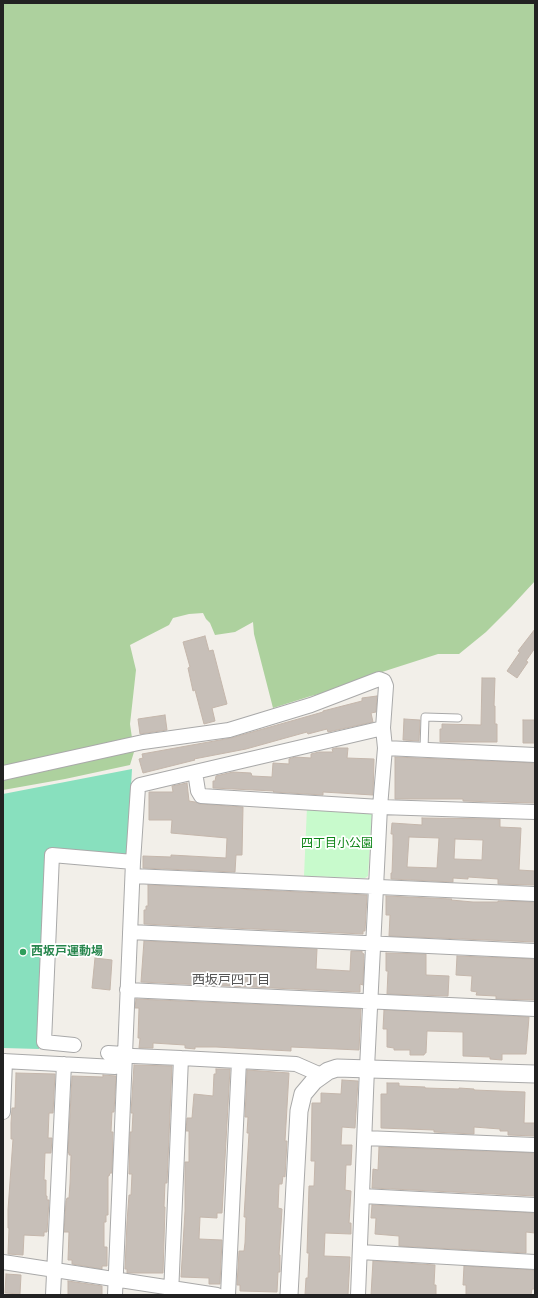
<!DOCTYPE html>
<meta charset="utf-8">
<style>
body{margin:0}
#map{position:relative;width:538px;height:1298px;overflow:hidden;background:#f2efe9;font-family:"Archivo Narrow",sans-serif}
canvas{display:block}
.frame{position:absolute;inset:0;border:4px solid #222;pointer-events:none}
</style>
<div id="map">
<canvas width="538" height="1298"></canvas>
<div class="frame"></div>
</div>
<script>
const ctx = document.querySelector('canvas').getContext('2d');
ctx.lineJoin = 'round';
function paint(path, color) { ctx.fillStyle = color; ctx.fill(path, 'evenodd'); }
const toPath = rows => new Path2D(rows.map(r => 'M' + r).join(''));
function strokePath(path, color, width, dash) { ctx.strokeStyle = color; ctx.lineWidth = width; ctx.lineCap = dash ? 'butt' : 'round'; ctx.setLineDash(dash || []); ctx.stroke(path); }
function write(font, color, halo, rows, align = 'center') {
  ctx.font = font + ' "Archivo Narrow","Noto Sans JP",sans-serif'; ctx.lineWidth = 3.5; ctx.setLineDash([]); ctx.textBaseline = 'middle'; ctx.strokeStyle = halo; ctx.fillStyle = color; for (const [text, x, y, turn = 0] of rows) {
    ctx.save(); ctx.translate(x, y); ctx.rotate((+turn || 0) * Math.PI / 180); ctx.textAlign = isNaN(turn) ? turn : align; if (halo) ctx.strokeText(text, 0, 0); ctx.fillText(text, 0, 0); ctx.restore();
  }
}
paint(toPath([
 [3,3,535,3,535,581,511,607,486,632,459,654,438,654,382,672,345,688,311,696,273,708,254,634,253,622,235,632,215,635,210,623,206,619,203,613,189,614,173,618,169,625,130,645,136,670,130,724,134,752,130,765,65,779,3,790]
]), '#add19e');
paint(toPath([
 [307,807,368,811,372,814,368,876,365,878,304,876]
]), '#c8facc');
paint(toPath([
 [132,769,127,857,49,850,39,1049,3,1048,3,794]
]), '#88e0be');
const building = toPath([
 [535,629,535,648,526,661,528,662,517,678,507,671,520,652,518,651,535,629],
 [205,636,209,651,213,650,227,704,212,708,215,721,204,724,195,690,193,691,188,668,190,667,183,642,205,636],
 [482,678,495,678,494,706,495,706,495,724,497,724,497,742,440,742,440,729,442,729,442,724,481,725,482,678],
 [377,696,376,712,371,713,373,722,328,732,327,729,308,734,307,732,246,749,194,759,195,760,143,773,139,759,143,758,142,754,231,738,323,712,323,711,362,701,362,698,377,696],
 [165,715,167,730,140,734,138,719,165,715],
 [404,719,420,720,419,741,403,740,404,719],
 [523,720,535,720,535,743,523,743,523,720],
 [336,748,348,748,347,758,374,759,373,795,323,792,323,795,273,792,274,791,213,788,213,781,215,781,216,776,233,772,251,773,252,776,272,777,273,763,289,764,289,759,295,757,311,758,311,754,319,752,333,752,332,749,336,748],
 [395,757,535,763,535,803,463,801,463,799,395,799,395,757],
 [187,783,189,801,195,802,200,804,243,807,242,855,236,855,235,872,143,868,143,856,171,857,171,855,226,858,227,838,171,833,172,820,149,820,149,792,173,792,172,786,187,783],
 [422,818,500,819,500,827,521,828,519,870,535,871,535,885,498,884,498,879,468,877,468,879,453,878,453,882,391,879,391,873,392,873,393,845,393,834,391,834,392,823,422,825,422,818],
 [409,837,439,838,437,868,407,867,409,837],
 [455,839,483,840,482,860,454,859,455,839],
 [148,885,367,895,365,931,363,931,363,934,144,924,144,910,146,910,146,906,148,906,148,885],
 [386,896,452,899,451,900,473,902,498,902,498,901,535,902,535,942,389,936,390,915,386,915,386,896],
 [144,941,317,949,316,969,350,971,351,951,362,951,362,953,364,954,363,985,360,984,360,992,141,982,144,941],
 [386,953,426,954,426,975,449,976,448,996,387,994,388,971,386,971,386,953],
 [457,956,535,959,535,1000,496,999,496,996,476,995,477,992,471,991,472,976,456,975,457,956],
 [95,958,112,960,110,990,92,988,95,958],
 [136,999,361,1009,359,1050,291,1047,291,1051,216,1047,195,1047,195,1049,185,1048,185,1045,153,1043,153,1048,139,1048,140,1038,138,1038,139,1008,135,1008,136,999],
 [384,1010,529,1017,526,1054,502,1054,502,1060,490,1059,490,1057,463,1056,463,1032,427,1031,426,1053,425,1053,424,1055,410,1055,410,1050,394,1050,394,1048,387,1047,387,1029,383,1029,384,1010],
 [134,1065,172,1066,167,1183,165,1183,164,1207,165,1207,163,1273,127,1273,127,1269,125,1269,127,1222,129,1195,131,1195,132,1174,129,1174,130,1132,132,1132,133,1113,131,1113,134,1065],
 [216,1069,230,1069,222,1213,217,1213,217,1218,200,1217,199,1239,222,1240,220,1284,209,1284,209,1278,181,1277,185,1211,185,1162,189,1162,189,1131,186,1131,187,1118,192,1118,194,1094,213,1096,214,1074,216,1074,216,1069],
 [247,1070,289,1073,285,1141,287,1141,285,1177,283,1176,282,1184,279,1184,278,1208,282,1209,279,1255,280,1255,280,1272,278,1272,277,1292,240,1291,240,1285,237,1285,239,1251,244,1251,245,1243,246,1217,244,1217,249,1133,247,1133,248,1117,245,1117,247,1070],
 [16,1073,55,1074,53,1113,49,1113,48,1138,52,1138,51,1153,45,1153,44,1180,46,1180,46,1196,47,1196,47,1200,49,1200,47,1232,44,1232,44,1236,24,1235,23,1255,8,1254,9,1228,8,1228,8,1210,13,1139,11,1139,11,1123,12,1108,15,1108,16,1073],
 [103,1075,116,1076,114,1112,112,1112,111,1132,113,1132,112,1173,110,1173,109,1176,108,1176,108,1215,106,1215,106,1222,104,1222,104,1247,107,1247,107,1266,102,1266,102,1269,72,1264,72,1260,68,1260,69,1232,64,1232,66,1201,67,1198,69,1198,70,1184,71,1155,69,1155,69,1153,68,1153,72,1076,103,1077,103,1075],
 [342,1080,358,1081,355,1128,342,1127,341,1145,352,1145,351,1165,346,1165,345,1190,351,1191,349,1223,351,1223,351,1234,325,1233,324,1256,350,1257,348,1295,305,1295,306,1278,308,1278,309,1253,307,1253,309,1186,314,1186,315,1161,311,1161,312,1103,321,1103,321,1093,341,1094,342,1080],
 [387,1083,399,1083,399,1086,425,1087,425,1088,459,1089,459,1088,474,1089,474,1090,525,1092,524,1123,535,1123,535,1136,508,1135,508,1131,500,1131,500,1129,474,1127,474,1134,434,1132,434,1130,381,1128,381,1094,387,1094,387,1083],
 [379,1147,535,1153,535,1196,372,1188,373,1169,378,1170,379,1147],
 [372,1205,535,1213,535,1233,526,1232,526,1253,399,1246,399,1236,375,1234,376,1218,371,1218,372,1205],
 [373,1261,435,1265,434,1285,436,1285,436,1295,371,1295,373,1261],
 [464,1266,535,1270,535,1289,532,1289,531,1295,466,1295,466,1285,463,1285,464,1266],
 [6,1274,21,1275,20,1294,5,1293,6,1274],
 [68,1281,102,1286,102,1295,68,1295,68,1281]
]);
paint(building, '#c7bfb8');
strokePath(building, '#c4b6ab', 1);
const service = toPath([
 [424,749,425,717,458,718]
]);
const minor = toPath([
 [385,748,535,755],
 [3,773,143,742,229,730,311,705,379,679,384,681,386,686,383,728,195,772],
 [133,876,535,894],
 [130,932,535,951],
 [127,990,535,1009],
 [74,1045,44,1042,52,855,133,862],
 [108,1053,125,1054],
 [3,1061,115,1067,119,1065,129,1056,133,1056,181,1058,296,1064,321,1075],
 [3,1112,5,1061],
 [365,1138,535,1145],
 [362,1196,535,1205],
 [360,1252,535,1262],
 [3,1262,217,1295],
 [53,1295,64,1064],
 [115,1295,133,862,138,787,140,785,195,772,198,791,201,796,380,807,535,812],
 [171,1295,181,1058],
 [228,1295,239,1061],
 [358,1295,367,1068,380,807,385,748,383,728]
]);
const tertiary = toPath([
 [289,1295,299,1111,303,1094,314,1081,328,1071,337,1068,535,1074]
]);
strokePath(service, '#a9a9a9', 9);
strokePath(minor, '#a9a9a9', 16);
strokePath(tertiary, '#a9a9a9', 19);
strokePath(service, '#fff', 7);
strokePath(minor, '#fff', 14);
strokePath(tertiary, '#fff', 17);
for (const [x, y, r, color] of [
 [23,952,4,"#2e9e5b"]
]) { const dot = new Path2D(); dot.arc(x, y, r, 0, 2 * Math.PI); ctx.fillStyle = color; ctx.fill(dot); strokePath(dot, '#fff', 1.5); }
write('12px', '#0c8416', '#fff', [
 ["四丁目小公園",337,844]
]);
write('bold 12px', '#27864d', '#fff', [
 ["西坂戸運動場",31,952]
], 'left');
write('13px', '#555', '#fff', [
 ["西坂戸四丁目",231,981]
]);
</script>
